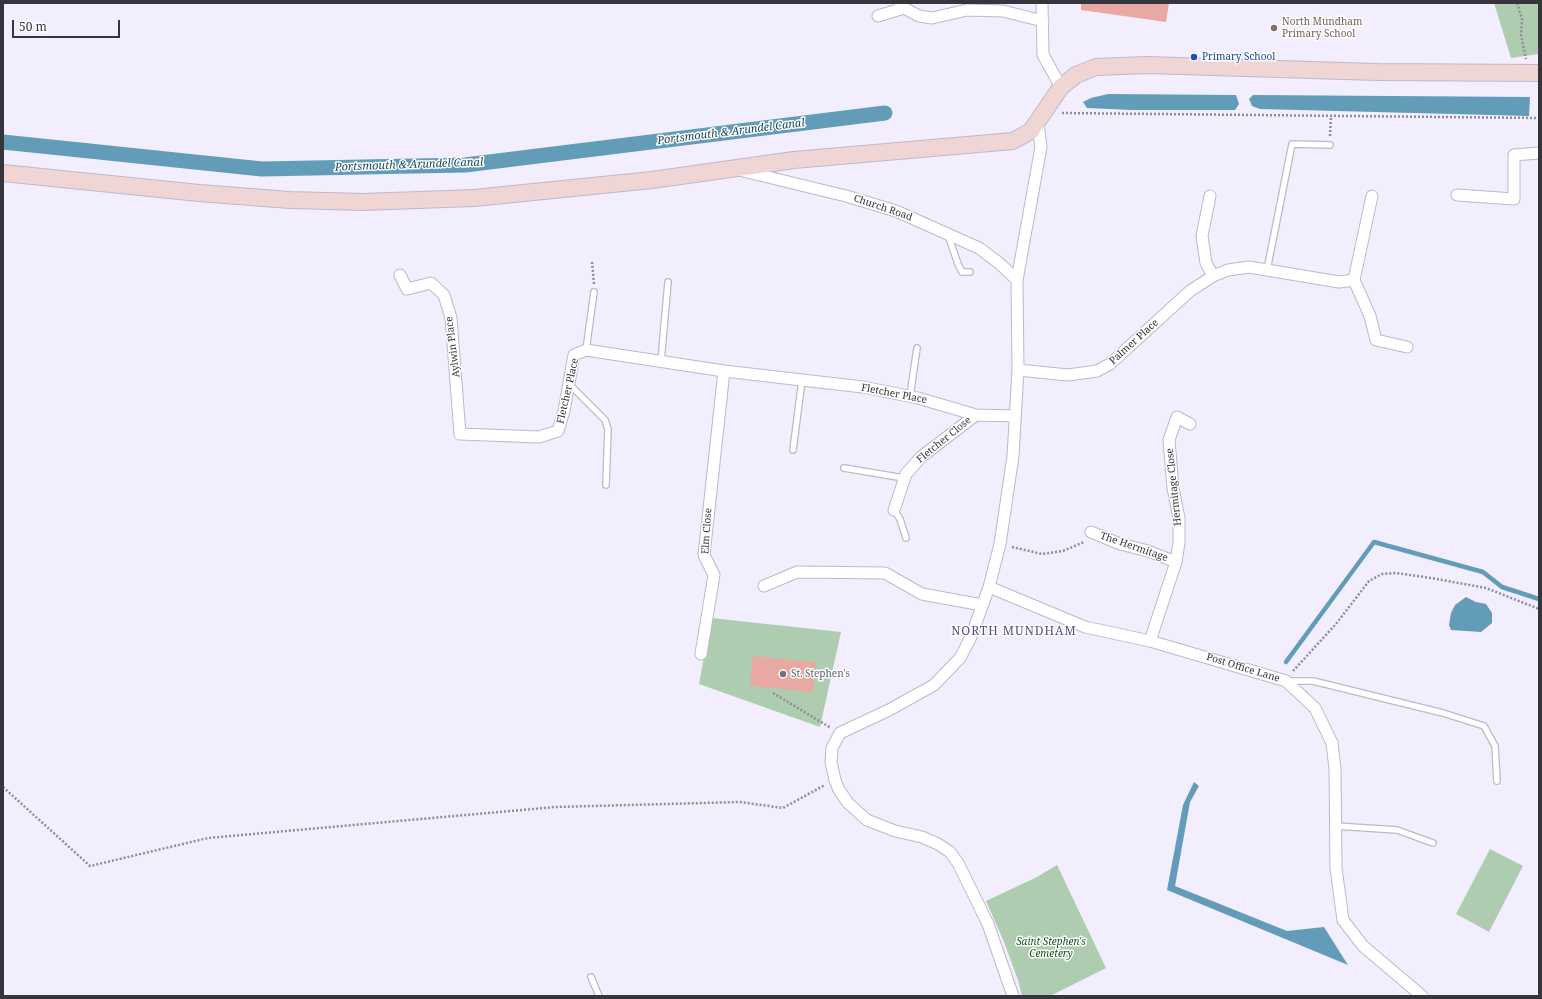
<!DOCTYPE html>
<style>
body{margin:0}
#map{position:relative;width:1542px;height:999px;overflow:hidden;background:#f2eefe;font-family:"Noto Serif",serif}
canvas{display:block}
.frame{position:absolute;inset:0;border:4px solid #36343c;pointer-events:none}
.scale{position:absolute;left:12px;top:20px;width:108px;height:18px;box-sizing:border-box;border:2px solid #36343c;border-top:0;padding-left:5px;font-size:12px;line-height:14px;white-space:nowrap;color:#36343c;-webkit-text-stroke:3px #fefefe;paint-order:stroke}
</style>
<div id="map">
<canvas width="1542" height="999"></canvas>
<div class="frame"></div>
<div class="scale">50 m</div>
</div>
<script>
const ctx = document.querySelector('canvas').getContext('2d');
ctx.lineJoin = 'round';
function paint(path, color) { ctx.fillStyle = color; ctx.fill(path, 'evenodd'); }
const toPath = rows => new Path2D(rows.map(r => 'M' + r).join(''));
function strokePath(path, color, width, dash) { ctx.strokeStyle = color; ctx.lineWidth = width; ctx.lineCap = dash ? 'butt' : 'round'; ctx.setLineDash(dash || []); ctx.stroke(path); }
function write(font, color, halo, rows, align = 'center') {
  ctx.font = font + ' "Noto Serif",serif'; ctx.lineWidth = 3; ctx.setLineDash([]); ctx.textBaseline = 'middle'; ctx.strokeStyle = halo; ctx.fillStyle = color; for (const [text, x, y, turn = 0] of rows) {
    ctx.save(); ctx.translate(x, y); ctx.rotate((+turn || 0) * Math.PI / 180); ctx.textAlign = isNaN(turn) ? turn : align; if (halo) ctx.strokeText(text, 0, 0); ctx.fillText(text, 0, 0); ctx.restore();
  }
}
paint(toPath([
 [1494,3,1539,3,1539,54,1511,58],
 [711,618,841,632,820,727,699,684],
 [1490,849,1523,866,1489,932,1456,914],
 [1057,865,1106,968,1050,996,1022,996,1018,980,1004,942,986,901,1037,877]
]), '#aecdb0');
paint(toPath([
 [1108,94,1236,95,1239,104,1235,110,1132,110,1087,108,1083,102,1091,98],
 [1253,95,1530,97,1529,116,1260,109,1252,106,1249,99],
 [1466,597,1476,602,1486,604,1492,613,1492,623,1481,632,1451,630,1449,625,1451,613,1455,605],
 [1194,782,1199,786,1190,802,1175,886,1287,931,1324,927,1348,965,1167,890,1183,805]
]), '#629cb9');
strokePath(toPath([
 [1286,662,1374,542,1483,572,1502,587,1539,599]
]), '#629cb9', 4.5);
strokePath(toPath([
 [3,142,262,169,465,165,885,113]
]), '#629cb9', 15);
paint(toPath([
 [1081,3,1169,3,1166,22,1081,10],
 [753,656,816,662,813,692,750,686]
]), '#e7a9a1');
const service = toPath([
 [948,235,958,264,962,272,970,272],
 [1267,270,1292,144,1330,145],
 [586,350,594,292],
 [661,361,668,282],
 [569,384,605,420,608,429,606,485],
 [910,396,917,348],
 [793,450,802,380],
 [844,468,904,478],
 [894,510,900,519,906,538],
 [1288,681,1313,681,1443,713,1484,726,1495,746,1497,781],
 [1336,826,1397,830,1433,843],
 [591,977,599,996]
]);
const minor = toPath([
 [900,3,904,8,919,16,932,18,967,10,1003,11,1043,21],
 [1042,3,1043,55,1061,87],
 [878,16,904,8],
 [739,170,846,196,896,211,979,248,999,263,1017,280],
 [1457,195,1514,199,1514,155,1539,153],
 [1210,196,1202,236,1206,263,1213,276],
 [400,275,407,289,431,283,444,295,451,318,460,434,539,437,558,431,564,411,574,355,586,350,724,371,863,387,918,398,976,415,1015,416],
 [1354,280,1370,316,1376,340,1407,347],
 [1018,370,1068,375,1097,371,1110,364,1190,291,1213,276,1228,270,1249,267,1339,282,1354,280,1372,196],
 [894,510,906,474,921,457,976,415],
 [1091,532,1120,544,1148,551,1176,562],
 [764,586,797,572,885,573,922,594,982,605],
 [989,587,1085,627,1150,641,1286,681,1315,708,1332,743,1335,769,1336,868,1343,920,1363,946,1422,996],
 [1150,641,1176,562,1179,543,1179,518,1173,488,1169,440,1177,417,1190,424],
 [701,654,714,575,704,555,724,371],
 [1013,996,988,924,958,863,950,852,938,844,922,837,895,831,867,820,848,803,839,790,835,780,831,762,832,748,840,733,889,710,934,685,960,658,971,637,989,587,1000,544,1013,456,1018,370,1017,280,1041,147,1038,123]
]);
const secondary = toPath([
 [3,173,199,193,290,200,363,202,474,198,652,180,794,160,1013,141,1031,131,1061,87,1076,75,1096,67,1147,65,1378,72,1539,73]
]);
strokePath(service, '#bdb8cc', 8);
strokePath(minor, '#bdb8cc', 13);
strokePath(secondary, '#bdb8cc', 18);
strokePath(toPath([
 [1517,3,1522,19,1521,35,1526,59],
 [1062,113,1539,118],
 [1330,136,1331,116],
 [592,262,594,284],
 [1012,547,1042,554,1063,551,1084,542],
 [1293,671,1336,624,1369,581,1382,574,1396,573,1431,578,1486,588,1539,609],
 [773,693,831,728],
 [3,787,90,866,208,838,555,807,740,802,783,808,825,785]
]), '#908d99', 2.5, [2, 2]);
strokePath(service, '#fff', 5.5);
strokePath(minor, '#fff', 11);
strokePath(secondary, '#efd6d4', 16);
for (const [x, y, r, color] of [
 [1274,28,4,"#8d6e63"],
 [1194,57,4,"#1a4fb4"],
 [783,674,4,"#6b7280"]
]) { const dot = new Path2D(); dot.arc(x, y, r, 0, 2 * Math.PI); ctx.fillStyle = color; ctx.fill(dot); strokePath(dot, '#fefefe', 1.5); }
write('10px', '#785e54', '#fefefe', [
 ["North Mundham",1282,22],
 ["Primary School",1282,34]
], 'left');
write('10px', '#164399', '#fefefe', [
 ["Primary School",1202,57]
], 'left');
write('10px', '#36343c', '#fefefe', [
 ["Church Road",883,208,19],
 ["Palmer Place",1134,342,-42],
 ["Aylwin Place",453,347,-97],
 ["Fletcher Place",568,391,-77],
 ["Fletcher Place",894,394,11],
 ["Fletcher Close",944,440,-39],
 ["Hermitage Close",1174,487,-96],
 ["Elm Close",707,531,-86],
 ["The Hermitage",1134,547,19],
 ["Post Office Lane",1243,668,17]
]);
write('10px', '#5b616d', '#fefefe', [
 ["St. Stephen's",791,674]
], 'left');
write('italic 10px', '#12521e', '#fefefe', [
 ["Saint Stephen's",1051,942],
 ["Cemetery",1051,954]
]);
write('italic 11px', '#16475c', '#fefefe', [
 ["Portsmouth & Arundel Canal",731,132,-7],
 ["Portsmouth & Arundel Canal",409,165,-2]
]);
ctx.letterSpacing = '1px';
write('12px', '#554d8c', '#fefefe', [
 ["NORTH MUNDHAM",1014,632]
]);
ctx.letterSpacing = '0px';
</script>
